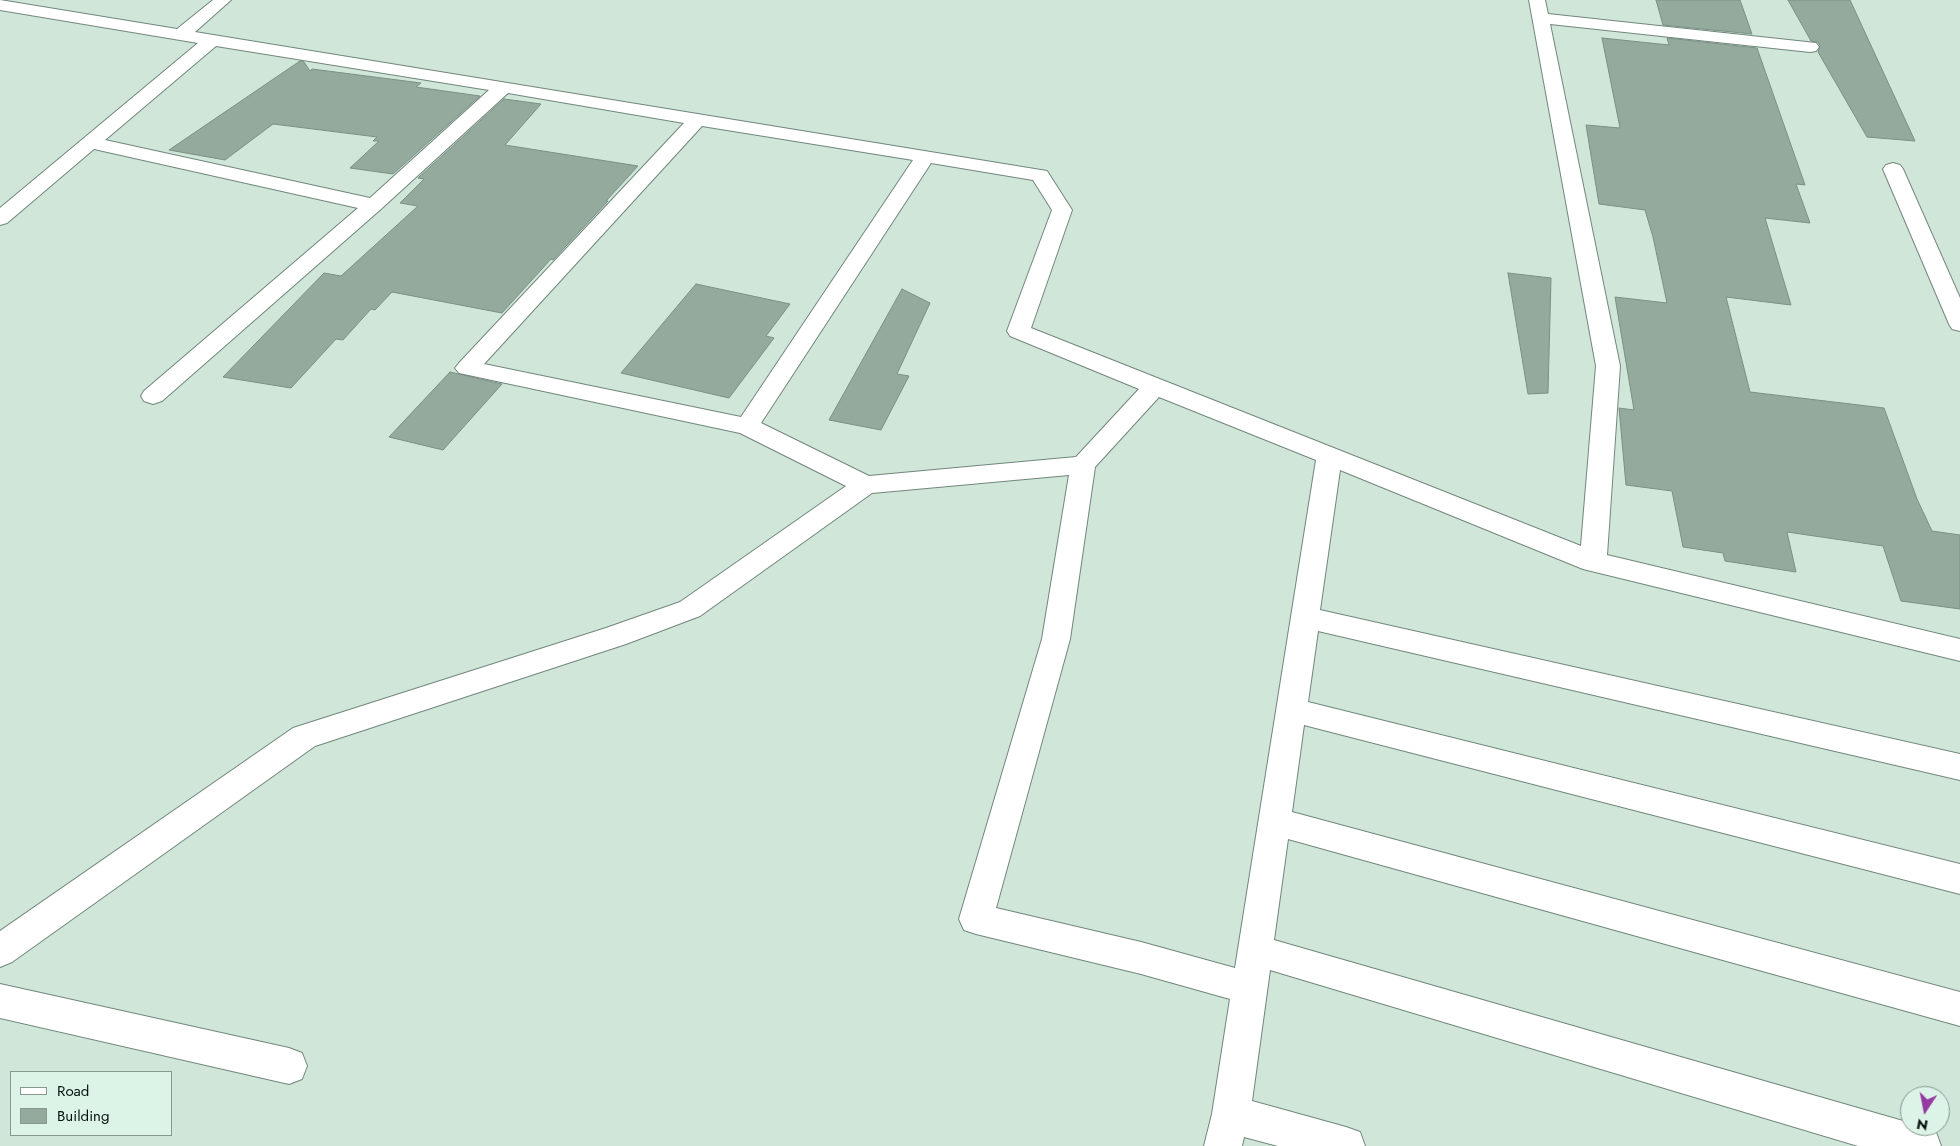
<!DOCTYPE html>
<style>
body{margin:0}
#map{position:relative;width:1960px;height:1146px;overflow:hidden;background:#cfe6d9;font-family:Jost,sans-serif}
canvas{display:block}
.legend{position:absolute;left:10px;top:1071px;width:162px;height:65px;box-sizing:border-box;background:#dcf4e7;border:1px solid #87988f;margin:0;padding:6px 9px;list-style:none;font-size:15px;color:#070f0b}
.legend li{display:flex;align-items:center;gap:10px;height:25px}
.legend b{width:25px;border:1px solid #87988f}
.north{position:absolute;left:1900px;top:1086px;width:50px;height:50px;box-sizing:border-box;background:#dcf4e7;border:1px solid #87988f;border-radius:50%;rotate:191deg;font-size:14px;font-weight:700;line-height:20px;text-align:center;color:#070f0b}
.north::after{content:'';display:block;margin:auto;width:18px;height:22px;background:#9539a3;clip-path:polygon(50% 0,100% 100%,50% 72%,0 100%)}
</style>
<div id="map">
<canvas width="1960" height="1146"></canvas>
<ul class="legend">
<li><b style="height:6px;background:#fff"></b>Road</li>
<li><b style="height:14px;background:#93aa9d"></b>Building</li>
</ul>
<div class="north">N</div>
</div>
<script>
const ctx = document.querySelector('canvas').getContext('2d');
ctx.lineJoin = 'round';
function paint(path, color) { ctx.fillStyle = color; ctx.fill(path, 'evenodd'); }
const toPath = rows => new Path2D(rows.map(r => 'M' + r).join(''));
function strokePath(path, color, width, dash) { ctx.strokeStyle = color; ctx.lineWidth = width; ctx.lineCap = dash ? 'butt' : 'round'; ctx.setLineDash(dash || []); ctx.stroke(path); }
const building = toPath([
 [1656,0,1740,0,1752,34,1663,25,1656,0],
 [1788,0,1850,0,1915,141,1867,137,1818,52,1820,46,1818,42,1811,41,1788,0],
 [1602,38,1669,45,1667,38,1757,48,1805,185,1796,184,1810,223,1765,218,1791,305,1726,297,1750,392,1884,408,1917,499,1932,531,1960,535,1960,609,1901,601,1883,546,1787,532,1796,572,1725,561,1723,553,1683,547,1672,491,1626,485,1619,408,1634,410,1615,297,1667,303,1653,237,1645,210,1599,204,1586,125,1620,128,1602,38],
 [300,61,304,62,310,71,312,69,421,83,416,87,480,96,393,174,350,168,379,141,373,141,377,137,273,124,225,160,169,150,300,61],
 [504,99,541,104,505,145,638,166,606,201,608,201,553,260,551,259,502,313,392,292,375,310,371,309,343,340,336,339,291,388,223,377,324,273,341,276,418,206,400,203,424,179,418,178,504,99],
 [1508,273,1551,278,1548,393,1528,394,1508,273],
 [696,284,790,304,766,336,774,338,729,398,621,373,696,284],
 [902,289,930,303,897,374,909,376,881,430,829,420,902,289],
 [450,372,502,384,443,450,389,437,450,372]
]);
paint(building, '#93aa9d');
strokePath(building, '#7b9085', 1);
const minor = toPath([
 [0,0,177,29,213,0,231,0,195,32,1047,171,1072,210,1031,328,1581,546,1596,366,1529,0,1545,0,1548,14,1816,43,1819,47,1816,51,1810,52,1550,24,1620,366,1607,555,1960,639,1960,661,1583,569,1340,470,1320,610,1960,754,1960,780,1318,631,1308,702,1960,864,1960,894,1304,725,1292,812,1960,992,1960,1026,1288,839,1274,940,1910,1123,1910,1126,1922,1127,1936,1132,1941,1146,1858,1146,1270,970,1252,1101,1346,1127,1360,1132,1365,1146,1278,1146,1244,1137,1242,1146,1204,1146,1212,1114,1230,999,1141,974,976,934,964,930,959,919,1042,639,1069,475,872,493,700,616,626,644,315,746,12,962,0,967,0,931,293,728,606,628,680,602,846,486,740,433,459,373,455,368,459,363,684,123,508,93,381,209,162,401,153,404,144,401,141,396,144,391,358,208,94,149,7,223,0,225,0,208,198,43,0,10,0,0],
 [216,46,489,90,370,198,105,140,216,46],
 [702,126,913,160,741,417,484,364,702,126],
 [931,163,1033,180,1052,210,1007,331,1010,336,1139,389,1076,457,869,476,761,423,931,163],
 [1159,397,1316,460,1235,968,1141,942,996,908,1070,639,1095,467,1159,397],
 [1893,163,1900,165,1903,169,1960,298,1960,331,1952,329,1949,324,1883,169,1886,165,1893,163],
 [0,984,289,1048,302,1053,307,1066,302,1079,289,1084,0,1018,0,984]
]);
strokePath(minor, '#72877c', 2);
paint(minor, '#fff');
</script>
